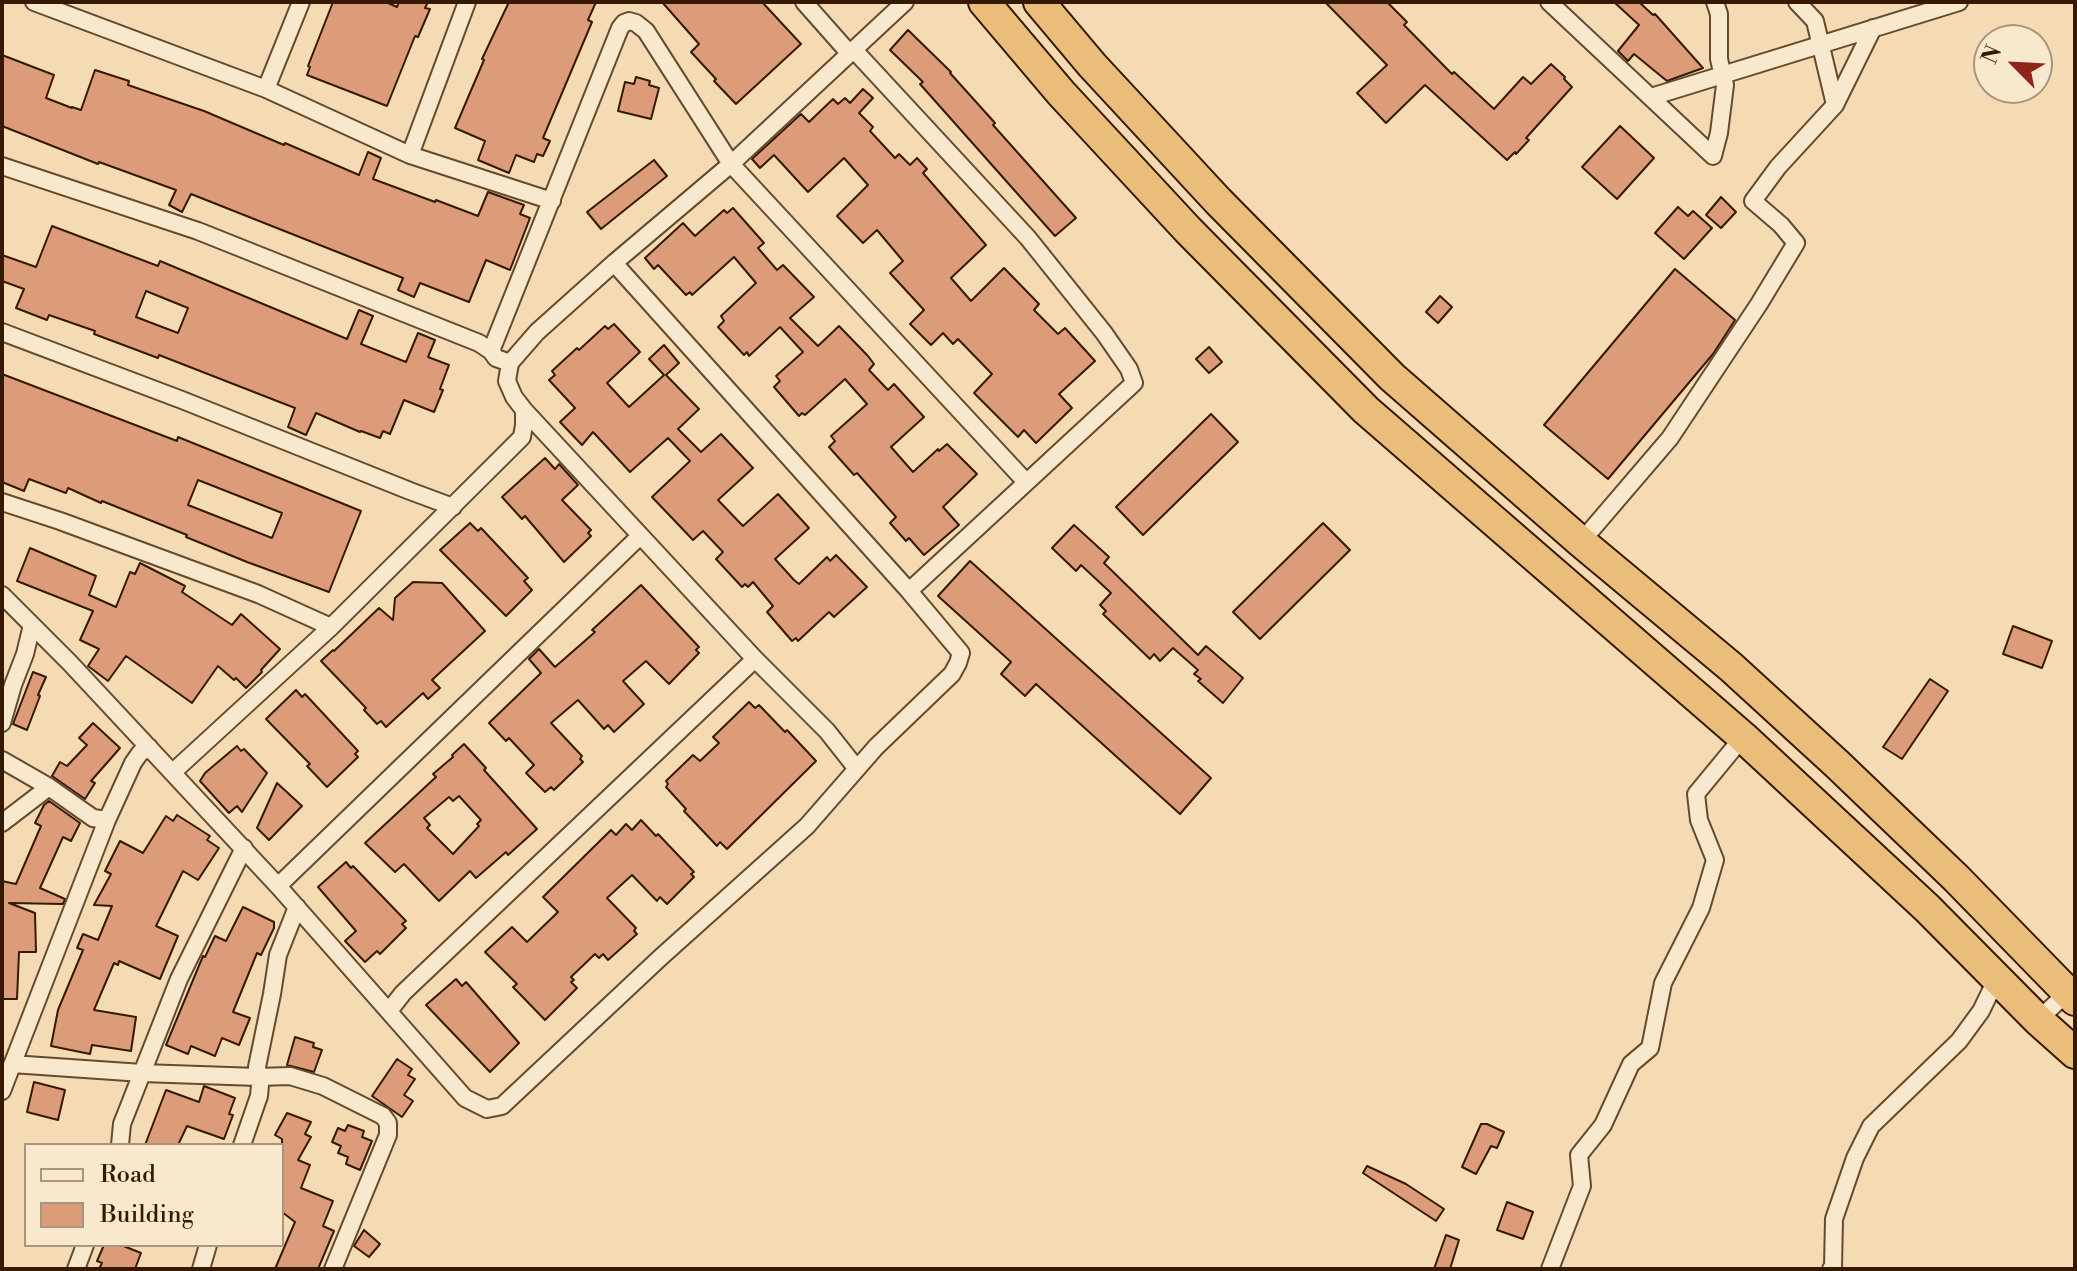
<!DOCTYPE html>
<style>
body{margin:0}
#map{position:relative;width:2077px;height:1271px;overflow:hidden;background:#f5dbb4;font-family:"Libre Bodoni",serif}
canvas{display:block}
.frame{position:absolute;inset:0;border:4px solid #351902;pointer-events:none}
.legend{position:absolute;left:24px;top:1143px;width:260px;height:104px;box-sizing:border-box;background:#f8e8ce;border:2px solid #aa957c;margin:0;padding:10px 14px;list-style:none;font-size:24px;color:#351902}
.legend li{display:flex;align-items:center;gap:16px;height:40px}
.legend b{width:40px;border:2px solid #aa957c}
.north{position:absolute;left:1973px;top:24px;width:80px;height:80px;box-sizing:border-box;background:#f8e8ce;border:2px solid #aa957c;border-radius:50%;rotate:294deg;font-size:22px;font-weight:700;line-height:32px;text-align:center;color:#351902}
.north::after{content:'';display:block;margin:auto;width:28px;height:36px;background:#8f2418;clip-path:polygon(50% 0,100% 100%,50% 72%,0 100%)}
</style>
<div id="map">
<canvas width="2077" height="1271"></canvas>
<div class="frame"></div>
<ul class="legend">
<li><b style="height:10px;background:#f8e8ce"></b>Road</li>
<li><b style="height:22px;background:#dc9c7a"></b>Building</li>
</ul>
<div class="north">N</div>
</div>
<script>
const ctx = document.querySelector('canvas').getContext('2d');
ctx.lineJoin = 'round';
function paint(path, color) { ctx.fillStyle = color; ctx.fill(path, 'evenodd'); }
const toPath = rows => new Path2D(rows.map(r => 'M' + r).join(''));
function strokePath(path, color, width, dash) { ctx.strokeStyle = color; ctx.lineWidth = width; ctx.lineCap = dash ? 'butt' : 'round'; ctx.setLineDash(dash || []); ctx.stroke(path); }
const building = toPath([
 [333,2,386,2,397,7,399,2,428,2,425,8,430,9,418,37,415,36,387,106,307,75,310,67,308,66,333,2],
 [509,2,596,2,588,20,592,22,543,138,550,141,543,156,537,154,534,162,516,155,509,173,478,160,485,141,455,128,484,60,482,59,509,2],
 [662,2,762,2,801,44,736,104,714,81,716,79,691,52,699,44,662,2],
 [1325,2,1387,2,1407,22,1404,25,1452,74,1454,72,1494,109,1523,77,1531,84,1551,64,1565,77,1564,79,1572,87,1526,138,1529,140,1516,154,1515,152,1507,160,1425,85,1386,123,1357,93,1387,65,1325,2],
 [1614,2,1639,2,1653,15,1655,14,1703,68,1667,81,1634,54,1628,61,1618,51,1639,25,1614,2],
 [908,30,951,72,950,73,995,123,993,125,1076,218,1055,236,920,84,923,82,890,50,908,30],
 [2,55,54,75,46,98,72,108,72,107,81,110,95,70,129,81,128,85,204,111,284,145,285,143,359,175,368,152,381,158,373,179,435,202,436,200,478,216,488,192,524,205,520,214,530,218,510,270,486,260,469,302,420,283,414,297,398,290,403,278,191,194,182,212,169,205,176,190,99,162,98,164,2,126,2,55],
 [636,77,650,81,649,85,659,88,651,119,618,111,625,82,634,84,636,77],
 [863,89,873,98,859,113,873,127,870,131,895,158,899,154,910,165,917,158,927,169,923,173,986,245,951,278,971,301,1004,268,1039,304,1034,310,1058,334,1065,328,1095,361,1059,394,1072,408,1036,443,1024,430,1018,437,974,393,992,374,958,339,953,344,943,333,931,345,910,324,924,310,890,273,903,261,877,230,863,243,837,216,868,185,844,158,808,192,774,155,760,168,752,159,801,114,809,122,833,99,838,104,845,98,850,103,863,89],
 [1620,126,1654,158,1617,199,1582,167,1620,126],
 [654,160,667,176,601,229,587,212,654,160],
 [1721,197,1736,212,1721,228,1706,215,1721,197],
 [1678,207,1688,216,1693,211,1712,228,1684,259,1655,233,1678,207],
 [733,208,764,243,758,248,777,270,783,265,814,297,790,318,818,346,839,326,868,356,874,364,869,370,888,390,894,384,924,417,891,447,913,472,938,449,939,451,947,444,977,474,943,507,959,525,924,555,909,538,906,541,890,523,896,517,857,473,854,475,829,447,835,441,831,436,867,404,845,379,805,415,802,413,799,416,774,387,780,381,776,376,803,352,780,327,749,356,747,352,744,355,718,327,724,321,721,316,756,283,734,257,692,295,690,292,686,295,658,265,654,269,645,258,683,223,695,236,724,210,727,213,733,208],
 [52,226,158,266,160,261,347,339,359,310,373,316,361,344,406,362,418,333,435,340,428,357,449,365,440,389,443,390,434,412,404,400,390,434,383,431,380,438,361,431,360,432,316,413,306,435,288,427,295,408,159,355,158,358,94,334,95,331,49,315,47,320,16,308,24,289,2,281,2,255,36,267,52,226],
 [146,291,188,308,178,333,136,317,146,291],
 [1675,269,1735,320,1713,354,1608,479,1544,425,1675,269],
 [1440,296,1452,307,1438,323,1426,312,1440,296],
 [614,324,640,352,607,383,629,407,664,375,649,359,664,345,679,363,666,375,699,409,678,429,701,452,721,434,753,468,718,500,743,526,778,494,809,528,775,559,794,580,799,584,827,557,830,561,836,555,867,587,834,617,829,612,798,641,796,638,792,641,767,612,773,606,753,582,748,587,745,584,742,587,716,559,723,552,703,531,693,540,652,497,690,461,668,438,630,472,593,432,582,445,560,422,575,408,549,380,555,375,552,371,577,348,579,350,605,326,608,329,614,324],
 [1209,347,1222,362,1209,373,1196,359,1209,347],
 [2,374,177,441,178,437,361,511,329,592,247,562,186,537,187,535,102,501,101,503,68,488,66,493,29,479,24,491,2,482,2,374],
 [198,480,282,513,272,538,188,505,198,480],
 [1211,414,1238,442,1143,535,1116,507,1211,414],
 [545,458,555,469,559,464,578,485,562,500,591,530,588,533,591,536,564,562,525,516,522,519,502,497,545,458],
 [470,523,478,531,481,528,528,578,524,581,532,590,506,616,440,550,470,523],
 [1323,523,1350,550,1260,639,1233,612,1323,523],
 [1074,525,1109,557,1104,563,1198,655,1206,646,1243,678,1223,703,1198,681,1201,679,1194,674,1198,670,1173,648,1160,661,1154,654,1150,659,1103,614,1106,611,1100,605,1111,593,1081,565,1076,571,1052,548,1074,525],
 [30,548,96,576,89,595,116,607,130,572,135,574,140,563,185,586,182,592,232,625,241,614,280,649,261,670,262,672,246,688,236,678,234,680,218,666,192,703,126,656,108,681,88,666,99,649,80,640,93,611,17,581,30,548],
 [970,561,1211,778,1180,814,1036,684,1025,696,1001,674,1011,662,938,596,970,561],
 [413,582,442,583,485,631,432,680,440,688,428,699,423,693,386,727,381,721,377,724,364,710,366,708,321,661,333,650,334,651,379,608,393,620,395,598,413,582],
 [641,585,699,647,696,650,699,653,669,684,646,661,623,681,644,704,614,732,608,725,604,729,578,700,551,723,582,756,580,759,583,762,554,790,551,787,545,792,526,773,534,765,509,738,506,741,489,723,541,673,529,659,539,649,555,667,595,632,592,630,641,585],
 [2013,626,2052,641,2042,668,2003,654,2013,626],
 [33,672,46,677,38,695,40,696,27,730,13,724,33,672],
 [1930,679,1948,691,1902,759,1883,747,1930,679],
 [296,690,302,697,305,694,358,751,355,754,358,757,327,787,307,766,310,764,266,719,296,690],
 [749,702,755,708,759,705,785,732,787,730,816,761,727,849,720,842,717,846,684,811,686,809,666,787,668,784,666,781,693,755,700,761,719,743,713,737,749,702],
 [93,723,120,748,91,781,95,783,85,799,52,776,60,762,67,766,87,745,79,738,93,723],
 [464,744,486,768,484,770,537,829,508,855,506,852,476,878,470,871,439,901,404,864,395,872,365,843,436,777,433,774,453,757,452,755,464,744],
 [459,796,481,820,477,824,479,826,453,854,427,828,430,825,424,818,449,797,453,801,459,796],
 [237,746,241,751,244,749,267,773,242,812,237,806,229,813,200,781,205,773,237,746],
 [277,783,302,806,269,840,257,828,277,783],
 [49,801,80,823,71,841,63,837,40,888,65,899,63,904,9,903,35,913,36,952,19,952,17,999,3,999,2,881,16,884,41,826,35,823,44,805,49,801],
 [177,815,210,836,207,840,219,848,198,880,183,871,156,926,178,936,160,979,119,961,118,965,114,963,94,1010,136,1017,131,1051,92,1045,90,1054,51,1046,58,1010,83,950,77,948,83,934,98,940,112,906,94,905,111,874,105,871,120,841,143,853,166,816,173,821,177,815],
 [641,820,656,836,658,834,694,872,691,874,694,877,667,904,660,897,657,901,632,875,607,898,636,928,634,931,637,934,608,960,603,954,599,958,595,954,571,977,574,980,571,982,577,988,545,1020,513,987,517,984,485,952,512,927,527,942,558,912,543,897,611,830,616,835,626,824,632,830,641,820],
 [346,862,351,868,353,866,406,921,402,924,406,928,380,954,377,951,365,962,345,941,356,931,318,887,346,862],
 [243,907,274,922,274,928,261,955,257,953,233,1012,250,1018,239,1045,222,1038,215,1056,191,1046,188,1054,166,1045,203,956,205,957,215,936,226,941,243,907],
 [456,979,462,986,466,982,519,1043,490,1072,426,1005,456,979],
 [295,1037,314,1043,313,1047,322,1050,314,1072,287,1065,295,1037],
 [397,1059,412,1069,408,1075,415,1079,404,1095,413,1101,402,1117,372,1096,397,1059],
 [34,1082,65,1090,58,1120,27,1112,34,1082],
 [204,1086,235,1098,229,1114,233,1115,224,1139,187,1126,178,1145,145,1145,166,1090,199,1102,204,1086],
 [287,1113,311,1122,305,1134,311,1137,298,1160,310,1165,301,1188,333,1201,323,1226,334,1231,318,1269,275,1269,295,1222,282,1212,282,1139,275,1135,287,1113],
 [1481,1124,1487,1124,1504,1132,1497,1148,1491,1146,1476,1174,1462,1167,1481,1124],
 [348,1125,364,1131,362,1137,372,1141,360,1170,346,1164,348,1157,338,1153,341,1146,332,1142,338,1128,345,1131,348,1125],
 [1367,1166,1406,1184,1444,1209,1436,1221,1363,1173,1367,1166],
 [1507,1202,1533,1212,1523,1239,1497,1230,1507,1202],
 [364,1230,380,1244,369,1257,354,1246,364,1230],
 [1446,1235,1459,1240,1450,1269,1434,1269,1446,1235],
 [104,1245,121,1245,141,1253,135,1269,99,1269,102,1263,97,1261,104,1245]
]);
paint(building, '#dc9c7a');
strokePath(building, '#351902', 2);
const street = toPath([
 [34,2,266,89,410,155,552,201],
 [804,2,850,54],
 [1549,2,1713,156,1719,133,1725,85,1719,59,1719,14,1715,2],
 [1797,2,1815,21,1835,105],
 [854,50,1028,238,1104,333,1129,369,1134,383,909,591],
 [266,89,301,2],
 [1651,97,1959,2],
 [410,155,467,2],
 [2,166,198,231,479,343,491,351,496,358,510,363],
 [2,332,182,400,410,491,453,507],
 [491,351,620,28,624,23,629,21,636,23,646,31,731,164,1026,482],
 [2,502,60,521,258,594,331,627],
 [1581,542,1670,438,1759,304,1796,243,1781,225,1753,201,1778,167,1835,105,1873,28],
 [2,595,70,663,278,886,465,1098,487,1109,502,1106,661,957,807,826,876,747,952,674,958,663,961,653,909,591,614,263],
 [2,723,13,685,25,654,32,625],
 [2,760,49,787,93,818,107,820,133,763,140,753,149,747],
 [857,769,827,731,755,659,524,410,514,397,507,381,510,363,537,332,614,263,731,164,905,2],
 [173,772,331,627,499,460,522,437,524,425,524,410],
 [2,823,49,787],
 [278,886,640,536],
 [389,1011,403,993,755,659],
 [2038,1020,2068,992,2073,990],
 [12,1064,142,1073,258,1077,290,1076,323,1086,383,1116,388,1123,388,1135,333,1269],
 [2,1091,107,820],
 [120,1145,122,1124,179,979,244,848],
 [242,1145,259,1096,260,1085,257,1067,272,994,278,955,297,907],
 [76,1269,85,1245],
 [201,1269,208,1245],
 [1550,1269,1582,1186,1579,1155,1603,1125,1631,1064,1650,1048,1663,983,1701,908,1715,860,1699,820,1696,794,1743,737],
 [1831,1269,1833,1267,1834,1219,1855,1158,1871,1126,1959,1041,1981,1011,1997,978]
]);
const highway = toPath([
 [984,2,1061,93,1188,230,1366,410,1743,737,1927,908,2038,1020,2075,1053],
 [1039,2,1092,65,1218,201,1392,377,1581,542,1731,667,1837,764,1956,878,2075,1000]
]);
strokePath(street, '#654a2e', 20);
strokePath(highway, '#351902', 34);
strokePath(street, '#f8e8ce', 16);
strokePath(highway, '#eabe7a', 30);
</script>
